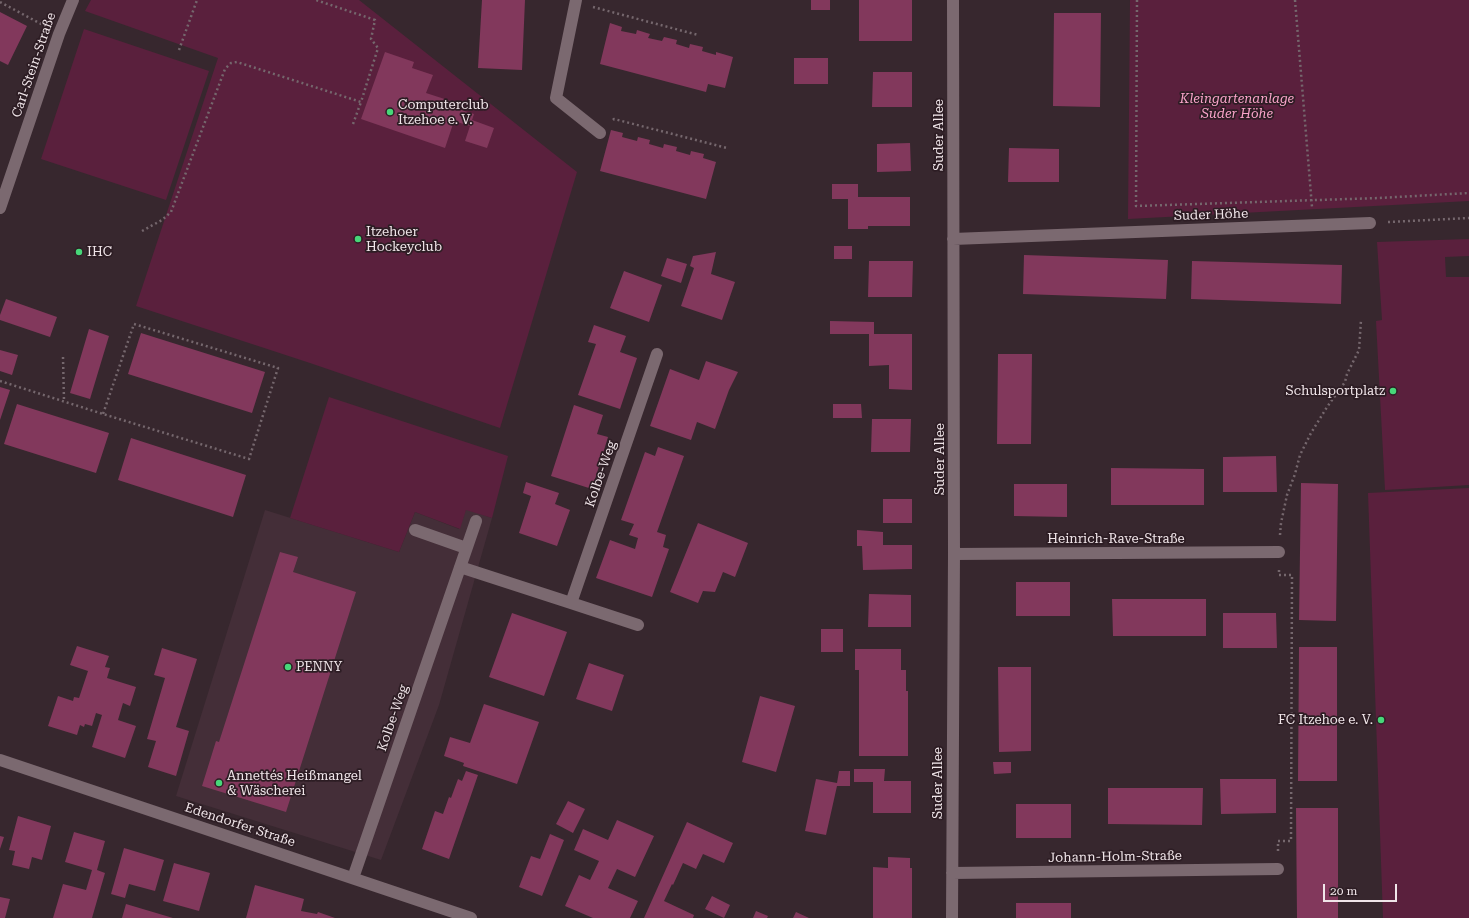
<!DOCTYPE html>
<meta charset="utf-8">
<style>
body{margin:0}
#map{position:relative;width:1469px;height:918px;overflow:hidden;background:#37272e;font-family:"Roboto Serif",serif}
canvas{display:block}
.scale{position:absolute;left:1323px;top:884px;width:74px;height:18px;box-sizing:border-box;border:2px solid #f0e5e9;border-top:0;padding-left:5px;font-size:12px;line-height:14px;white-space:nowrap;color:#f0e5e9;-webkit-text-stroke:3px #2d1d24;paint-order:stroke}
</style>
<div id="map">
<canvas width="1469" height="918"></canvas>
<div class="scale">20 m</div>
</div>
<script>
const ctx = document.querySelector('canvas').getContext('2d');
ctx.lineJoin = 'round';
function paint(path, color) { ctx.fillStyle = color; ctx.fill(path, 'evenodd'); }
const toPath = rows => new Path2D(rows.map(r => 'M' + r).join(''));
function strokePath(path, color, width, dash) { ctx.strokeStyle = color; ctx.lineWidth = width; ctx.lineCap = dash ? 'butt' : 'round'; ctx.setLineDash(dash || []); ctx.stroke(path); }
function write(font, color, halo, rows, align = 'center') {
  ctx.font = font + ' "Roboto Serif",serif'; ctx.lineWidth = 3.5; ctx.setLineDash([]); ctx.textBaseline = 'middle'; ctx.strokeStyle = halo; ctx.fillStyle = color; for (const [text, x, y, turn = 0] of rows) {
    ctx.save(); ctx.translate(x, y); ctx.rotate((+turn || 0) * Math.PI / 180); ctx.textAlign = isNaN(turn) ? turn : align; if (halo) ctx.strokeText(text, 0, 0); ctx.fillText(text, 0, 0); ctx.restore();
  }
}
paint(toPath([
 [466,509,492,518,439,705,381,860,176,796,265,510,399,552,415,512,459,529]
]), '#442e38');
paint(toPath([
 [91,0,359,0,577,172,500,428,310,363,136,306,218,58,85,11],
 [1130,0,1469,0,1469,201,1128,219],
 [84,29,209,71,166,200,41,159],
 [1469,239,1469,256,1445,257,1446,277,1469,277,1469,485,1385,490,1376,321,1382,320,1377,242],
 [329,397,508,456,492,518,466,510,460,529,415,512,399,552,290,518],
 [1469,488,1469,918,1383,918,1368,493]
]), '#5a203d');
paint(toPath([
 [482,0,525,0,522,70,478,68],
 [811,0,830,0,830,10,811,10],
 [859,0,912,0,912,41,859,41],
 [0,12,27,26,8,65,0,61],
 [1054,13,1101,13,1100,107,1053,106],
 [610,23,622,27,621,31,636,34,637,30,650,34,648,38,662,41,664,37,677,40,676,44,689,48,690,44,703,47,702,51,716,55,716,52,733,57,725,88,708,84,706,92,600,64],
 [385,52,414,62,412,68,433,75,426,93,460,104,458,109,474,114,472,120,494,128,487,148,465,141,470,126,454,121,445,148,361,119],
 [794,58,828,58,828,84,794,84],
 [873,72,912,72,912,107,872,107],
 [611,130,623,133,622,137,637,141,638,137,650,140,649,144,663,148,664,144,677,147,676,151,690,155,691,151,704,154,703,158,716,162,706,199,600,171],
 [910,143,911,171,877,172,877,144],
 [1009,148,1059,149,1059,182,1008,182],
 [832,184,858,184,858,197,910,197,910,226,868,226,868,229,848,229,848,199,832,199],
 [834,246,852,246,852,259,834,259],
 [716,252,711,274,735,282,722,320,681,306,694,268,690,266,693,256],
 [1024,255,1168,260,1166,299,1023,294],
 [667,258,687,264,681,283,661,276],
 [869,261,913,261,912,297,868,297],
 [1192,261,1342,265,1341,304,1191,299],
 [624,271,662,285,649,322,610,308],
 [6,299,57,317,50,337,0,320,0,315],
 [830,321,874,322,874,334,912,334,912,390,889,389,889,365,869,366,869,334,830,334],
 [594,325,626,336,620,352,637,358,620,409,578,395,596,344,588,342],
 [89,329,109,336,90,399,70,393],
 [141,333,265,372,252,413,128,374],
 [0,350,18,355,12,375,0,371],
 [998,354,1032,354,1031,444,997,444],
 [706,361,738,372,729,390,715,429,697,422,691,440,650,426,670,369,699,380],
 [0,387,10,390,0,420],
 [17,404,109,433,96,473,4,444],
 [833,404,861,404,862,418,833,418],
 [574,405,603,415,597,434,608,437,592,489,551,476],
 [872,419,911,419,910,452,871,452],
 [131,438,246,475,233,517,118,480],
 [658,447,684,456,657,532,666,535,663,547,669,549,652,597,596,578,610,540,635,549,638,538,629,535,634,524,621,520,645,452,655,456],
 [1276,456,1277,492,1223,492,1223,457],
 [1111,468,1204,469,1204,505,1111,505],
 [526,482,559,493,555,504,570,510,557,546,519,533,531,496,523,493],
 [1301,483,1338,484,1336,621,1299,620],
 [1014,484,1067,484,1067,517,1014,516],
 [883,499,912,499,912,523,883,523],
 [698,523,748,543,735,577,723,572,715,592,703,591,698,603,670,592],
 [857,530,883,532,883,545,912,545,912,569,863,570,862,546,857,546],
 [280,552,298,557,293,572,356,592,286,812,202,786,216,741,219,742],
 [1016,582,1070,582,1070,616,1016,616],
 [869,594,911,595,911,627,868,627],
 [1112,599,1206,599,1206,636,1113,636],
 [512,613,567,632,544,696,489,677],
 [1223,613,1276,613,1277,648,1223,648],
 [821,629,843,629,843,652,821,652],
 [77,646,109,656,105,667,110,668,107,678,136,687,130,706,123,703,118,720,136,726,125,758,92,747,102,715,96,713,92,726,85,724,84,727,80,725,77,735,48,726,58,696,73,701,74,697,79,698,88,671,70,665],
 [1299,647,1337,647,1337,781,1298,781],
 [162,648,197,659,176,727,189,731,176,776,148,767,156,741,147,739,165,678,154,675],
 [855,649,901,649,901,670,906,670,906,691,908,691,908,756,859,756,859,670,855,670],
 [589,663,624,675,612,711,576,699],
 [998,667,1031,667,1031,751,999,752],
 [760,696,795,706,776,772,742,762],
 [484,704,539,722,517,784,463,766,464,763,444,756,450,737,470,743],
 [993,762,1011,762,1011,773,994,774],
 [854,769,885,769,884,781,911,781,911,813,873,813,873,782,854,782],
 [466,771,478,775,449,859,422,849,435,811,443,814,449,797,451,798,458,779,462,781],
 [839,771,850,771,850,786,837,786,826,835,805,831,816,779,837,783],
 [1220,779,1276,779,1276,813,1221,814],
 [1108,788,1203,788,1202,825,1108,824],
 [568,801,585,809,573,833,556,824],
 [1016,804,1071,804,1071,838,1016,838],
 [1296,808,1338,808,1338,918,1297,918],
 [18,816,51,826,42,860,32,857,29,869,12,865,15,851,9,850],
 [617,820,654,836,635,877,617,869,608,888,638,901,630,918,593,918,565,906,579,875,590,880,599,861,574,850,583,829,608,840],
 [687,822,733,843,724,863,703,854,696,869,683,863,673,885,672,884,664,901,694,915,693,918,644,918],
 [74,832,105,841,97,870,105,873,92,918,53,918,63,884,86,890,92,870,65,862],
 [550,834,564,840,542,896,519,887,531,856,540,859],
 [0,836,4,837,0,849],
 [124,848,164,860,155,891,129,884,125,898,111,894],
 [888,857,910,858,910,868,912,868,912,918,873,918,873,867,888,868],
 [174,863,210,873,199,911,163,901],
 [255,885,304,899,301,911,317,914,318,912,335,918,246,918],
 [712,896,730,905,724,918,705,909],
 [0,897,10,899,5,918,0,918],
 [1016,903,1071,903,1071,918,1016,918],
 [126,904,173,918,122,918],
 [756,911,768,916,767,918,753,918],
 [796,912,809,918,793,918]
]), '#82385c');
strokePath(toPath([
 [1137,0,1136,206,1379,198,1469,193],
 [1295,0,1312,207],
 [0,2,43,25],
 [593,7,698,35],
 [179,50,197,0],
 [613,120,614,119,727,148],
 [353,124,361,102],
 [1388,222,1469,218],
 [142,231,162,220,171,212,225,69,231,63,237,62,361,102,378,48,371,39,375,20,316,0],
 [63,357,64,401],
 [0,381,103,414,249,459,278,368,134,324,103,414],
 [1280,535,1281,523,1287,495,1295,474,1300,455,1311,433,1327,407,1345,382,1347,374,1359,350,1361,320],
 [1278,851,1278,841,1291,841,1292,575,1279,575,1279,570]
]), '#75676d', 2.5, [2, 3]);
strokePath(toPath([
 [576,0,556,98,600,133],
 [0,208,59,34,73,0],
 [953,239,1370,223],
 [415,530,466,548],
 [954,554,1279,552],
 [460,567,571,603,657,354],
 [571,603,638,625],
 [0,760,471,918],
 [952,873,1278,869],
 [353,878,476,521],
 [952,918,954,554,953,0]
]), '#7b6970', 12);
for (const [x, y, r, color] of [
 [390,112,4,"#47d779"],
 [358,239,4,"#47d779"],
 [79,252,4,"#47d779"],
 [1393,391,4,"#47d779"],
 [288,667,4,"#47d779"],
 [1381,720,4,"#47d779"],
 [219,783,4,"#47d779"]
]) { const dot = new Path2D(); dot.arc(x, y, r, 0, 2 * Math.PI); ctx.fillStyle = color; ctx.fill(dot); strokePath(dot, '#2d1d24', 1.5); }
write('13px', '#f0e5e9', '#2d1d24', [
 ["Carl-Stein-Straße",34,65,-71],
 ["Suder Allee",939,135,-90],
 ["Suder Höhe",1211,215,-2],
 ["Suder Allee",940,459,-90],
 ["Kolbe-Weg",601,474,-71],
 ["Heinrich-Rave-Straße",1116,539],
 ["Kolbe-Weg",393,718,-71],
 ["Suder Allee",938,783,-90],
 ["Edendorfer Straße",240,825,18],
 ["Johann-Holm-Straße",1115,857,-1]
]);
write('italic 13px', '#faa4ca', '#2d1d24', [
 ["Kleingartenanlage",1237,99],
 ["Suder Höhe",1237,114]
]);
write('13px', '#f0e5e9', '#2d1d24', [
 ["Computerclub",398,105],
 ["Itzehoe e. V.",398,120],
 ["Itzehoer",366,232],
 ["Hockeyclub",366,247],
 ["IHC",87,252],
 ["Schulsportplatz",1385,391,"right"],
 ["PENNY",296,667],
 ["FC Itzehoe e. V.",1373,720,"right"],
 ["Annette´s Heißmangel",227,776],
 ["& Wäscherei",227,791]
], 'left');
</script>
